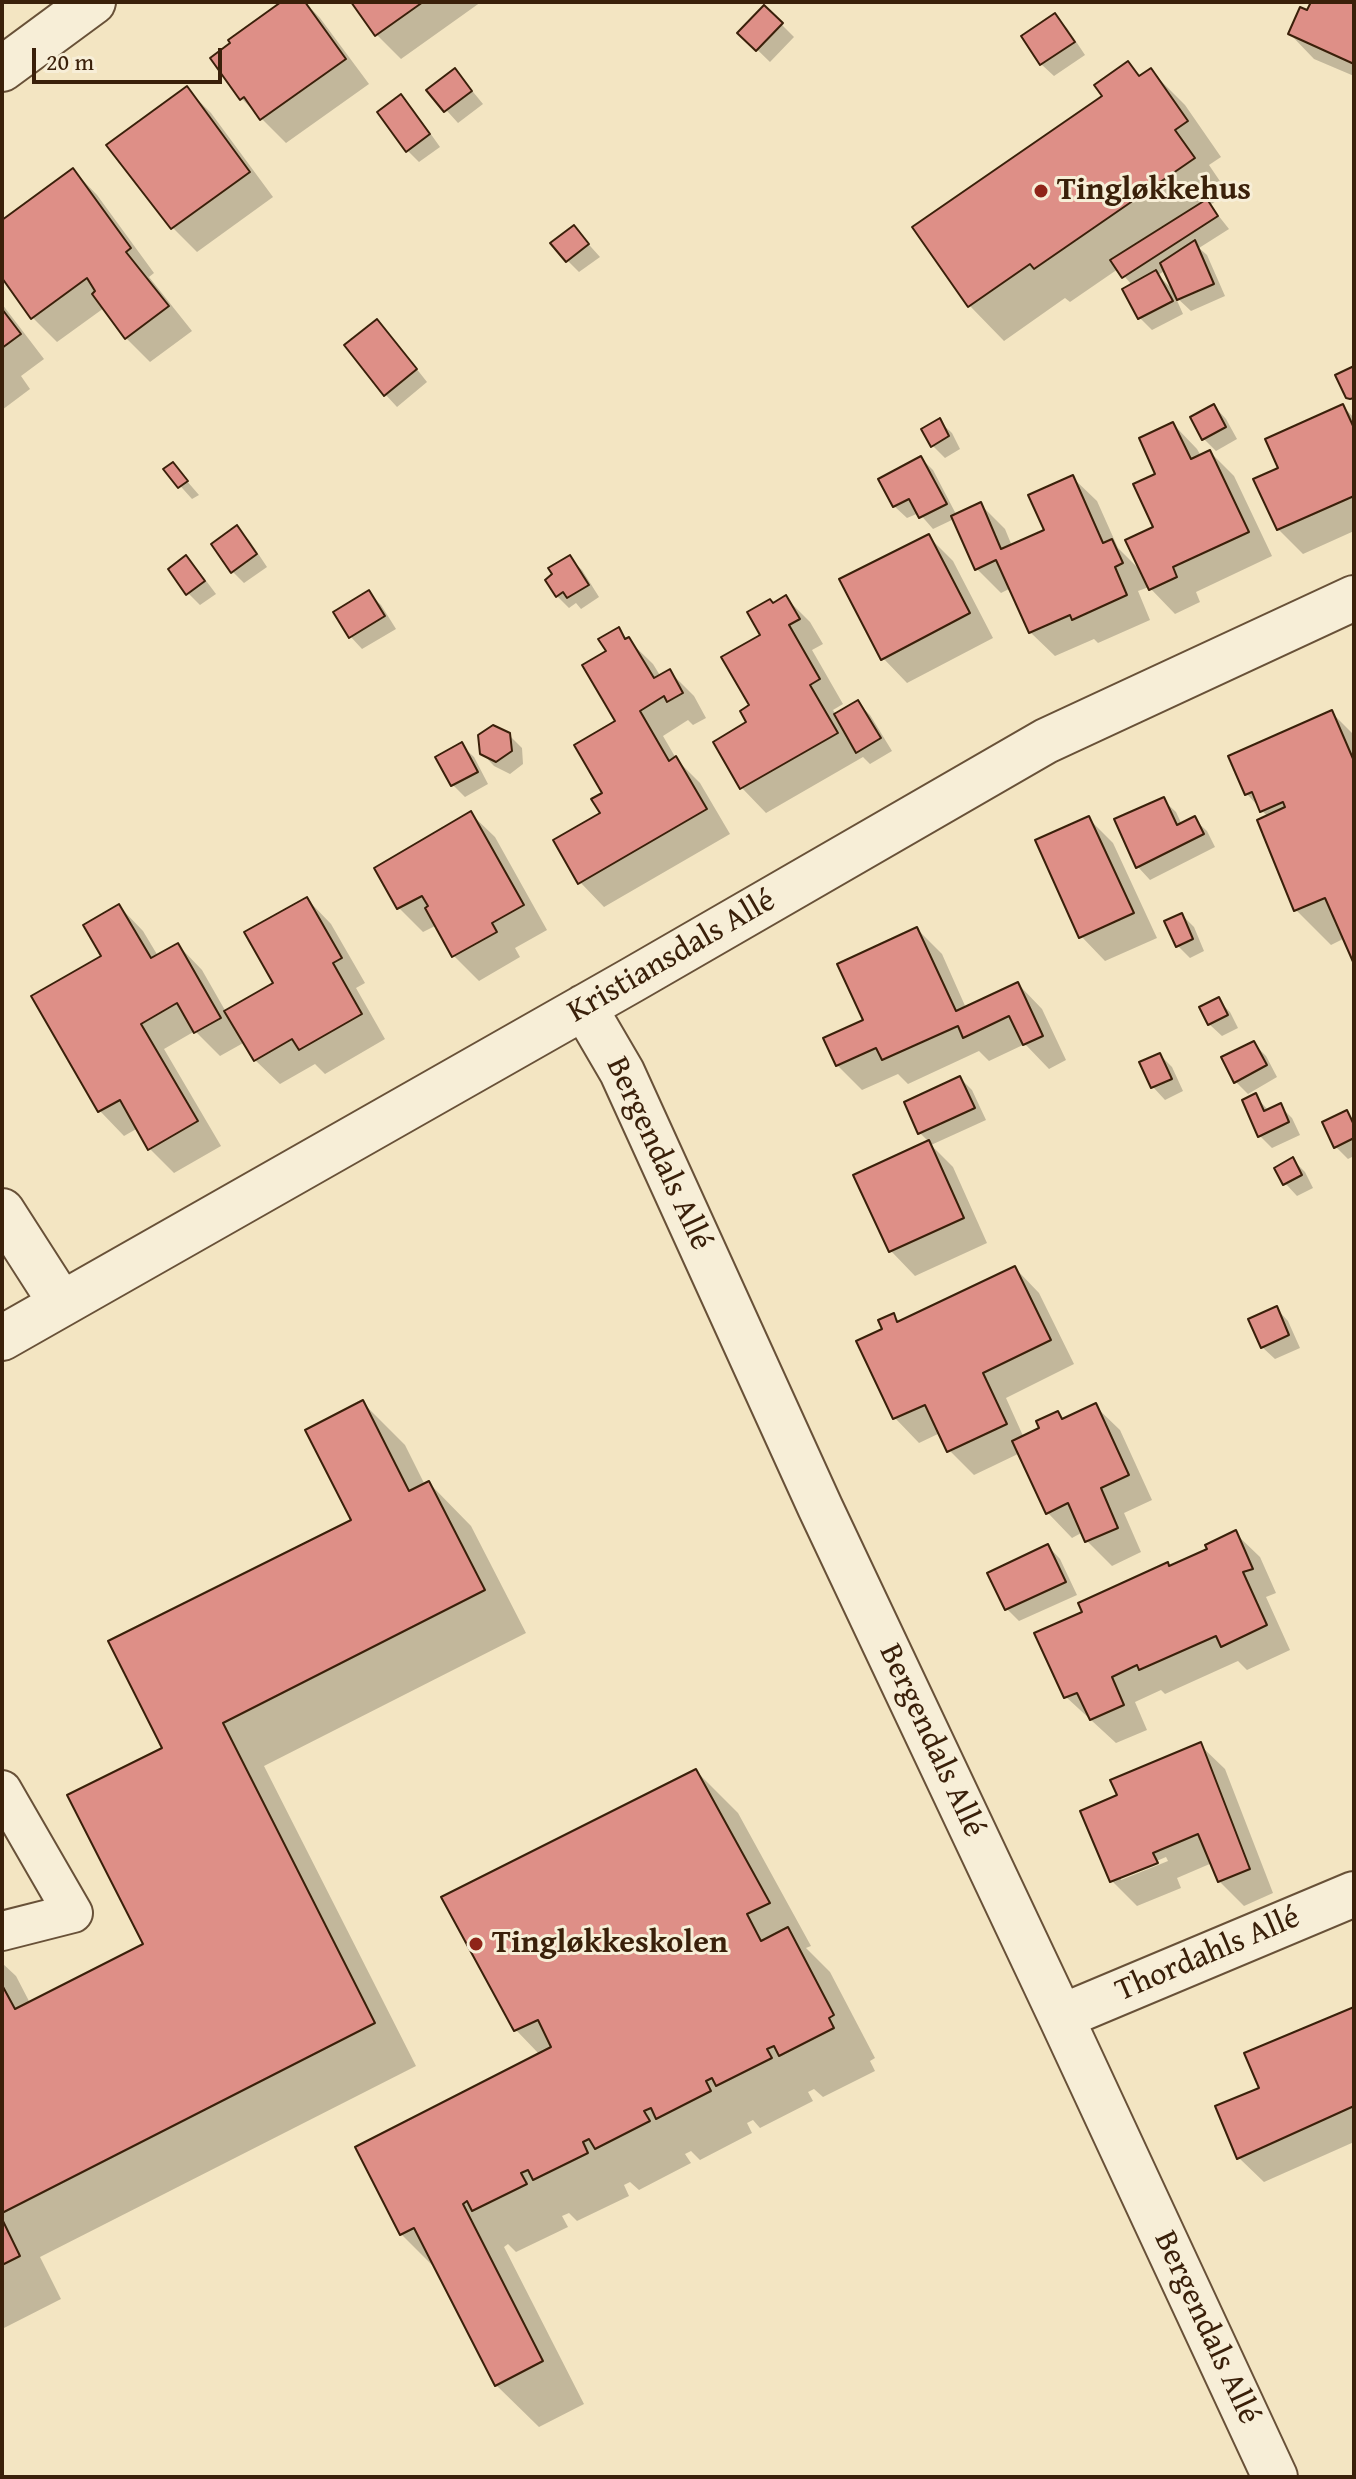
<!DOCTYPE html>
<meta charset="utf-8">
<style>
body{margin:0}
#map{position:relative;width:1356px;height:2479px;overflow:hidden;background:#f3e5c2;font-family:"Gentium Book Plus",serif}
canvas{display:block}
.frame{position:absolute;inset:0;border:4px solid #3a200a;pointer-events:none}
.scale{position:absolute;left:32px;top:48px;width:190px;height:36px;box-sizing:border-box;border:4px solid #3a200a;border-top:0;padding-left:10px;font-size:24px;line-height:28px;white-space:nowrap;color:#3a200a;-webkit-text-stroke:6px #f7eed7;paint-order:stroke}
</style>
<div id="map">
<canvas width="1356" height="2479"></canvas>
<div class="frame"></div>
<div class="scale">20 m</div>
</div>
<script>
const ctx = document.querySelector('canvas').getContext('2d');
ctx.lineJoin = 'round';
function paint(path, color) { ctx.fillStyle = color; ctx.fill(path, 'evenodd'); }
const toPath = rows => new Path2D(rows.map(r => 'M' + r).join(''));
function strokePath(path, color, width, dash) { ctx.strokeStyle = color; ctx.lineWidth = width; ctx.lineCap = dash ? 'butt' : 'round'; ctx.setLineDash(dash || []); ctx.stroke(path); }
function write(font, color, halo, rows, align = 'center') {
  ctx.font = font + ' "Gentium Book Plus",serif'; ctx.lineWidth = 6; ctx.setLineDash([]); ctx.textBaseline = 'middle'; ctx.strokeStyle = halo; ctx.fillStyle = color; for (const [text, x, y, turn = 0] of rows) {
    ctx.save(); ctx.translate(x, y); ctx.rotate((+turn || 0) * Math.PI / 180); ctx.textAlign = isNaN(turn) ? turn : align; if (halo) ctx.strokeText(text, 0, 0); ctx.fillText(text, 0, 0); ctx.restore();
  }
}
paint(toPath([
 [284,2,305,2,320,18,369,84,286,143,241,98],
 [353,2,481,2,401,59,377,35],
 [1313,2,1354,2,1354,76,1314,59,1290,34,1308,13],
 [764,7,794,37,770,62,740,33],
 [1055,16,1067,28,1085,55,1054,76,1041,64],
 [1128,63,1142,77,1151,71,1185,105,1221,157,1209,165,1228,193,1210,205,1229,229,1199,248,1207,255,1225,296,1191,311,1175,296,1183,314,1152,330,1140,318,1132,285,1118,269,1070,302,1065,298,1004,341,970,306,915,228,1104,97],
 [1166,270,1175,292,1158,275],
 [455,70,483,104,458,123,429,91],
 [187,89,211,113,273,197,197,252,172,227],
 [401,97,413,109,440,147,419,162,407,150],
 [73,170,97,195,154,273,149,277,192,331,150,362,126,338,104,308,57,342,33,318,2,275,2,222],
 [574,228,600,257,579,272,567,260],
 [2,304,44,359,21,376,30,389,2,410],
 [389,334,427,382,397,407,385,394],
 [1214,406,1226,419,1237,439,1216,451,1204,439],
 [1343,406,1354,418,1354,531,1303,554,1278,529,1281,469],
 [939,421,952,433,960,449,945,458,932,445],
 [1173,424,1197,449,1201,456,1210,452,1234,476,1272,556,1196,592,1200,602,1175,614,1149,587,1138,591,1150,620,1098,643,1094,639,1055,656,1030,632,1011,588,1001,593,976,568,954,519,933,529,919,513,907,518,894,506,921,458,933,470,957,516,980,504,1005,529,1012,546,1047,531,1072,477,1097,501,1118,548,1142,572,1155,528,1158,475],
 [173,465,199,495,192,499,166,470],
 [236,528,249,540,267,567,244,583,232,571],
 [928,536,953,561,993,638,907,683,883,658],
 [186,557,198,570,216,594,200,605,188,593],
 [570,558,582,570,599,597,581,609,576,603,569,608,557,596],
 [369,593,381,605,396,629,362,649,350,636],
 [786,598,810,622,823,644,812,650,843,704,833,710,836,715,857,702,870,715,892,751,870,764,863,757,766,813,742,788,715,743,749,723,763,635,773,605],
 [618,630,653,664,661,677,670,672,694,696,706,718,693,725,688,720,663,736,677,760,700,783,730,834,604,907,580,882,602,813,617,722,609,651],
 [1331,712,1354,735,1354,959,1345,938,1331,945,1296,910,1268,817,1247,794],
 [509,735,522,748,523,764,510,774,494,766,482,753],
 [461,745,474,757,488,784,465,797,453,785],
 [1163,800,1176,812,1182,825,1194,819,1207,831,1215,847,1150,880,1138,867,1117,820],
 [470,813,495,837,547,930,515,948,520,957,479,981,454,956,437,925,423,932,399,908],
 [1088,818,1113,843,1157,938,1105,961,1081,936],
 [307,899,331,924,365,983,356,988,385,1039,325,1074,315,1064,280,1084,255,1060,245,1042,220,1056,195,1031,164,1049,221,1146,174,1173,149,1148,138,1128,124,1136,100,1111,34,997,104,957,119,906,143,931,158,956,178,945,202,970,226,1012,276,983],
 [1182,915,1194,927,1204,951,1190,958,1178,946],
 [917,929,942,954,966,1008,1018,984,1042,1009,1066,1060,1049,1069,1025,1044,989,1061,979,1051,908,1084,898,1074,862,1090,837,1065,866,1021],
 [1218,1000,1230,1012,1238,1028,1222,1036,1209,1024],
 [1253,1043,1266,1056,1277,1077,1248,1094,1236,1082],
 [1160,1055,1172,1067,1183,1091,1165,1100,1153,1087,1142,1063],
 [960,1078,972,1090,986,1120,931,1145,953,1167,987,1243,915,1276,891,1251,929,1142,920,1133],
 [1255,1096,1269,1111,1280,1106,1292,1118,1300,1135,1272,1148,1260,1136],
 [1347,1112,1354,1120,1354,1156,1348,1159,1335,1146],
 [1293,1160,1305,1172,1313,1188,1297,1196,1285,1183],
 [1015,1268,1039,1293,1074,1364,1006,1398,1024,1438,1042,1429,1057,1414,1064,1421,1095,1406,1120,1430,1152,1500,1124,1513,1141,1552,1112,1566,1087,1541,1083,1532,1072,1538,1048,1513,1020,1453,974,1475,949,1450,940,1433,919,1443,895,1418,885,1330,893,1315,901,1323],
 [1276,1308,1288,1321,1300,1348,1275,1359,1262,1347],
 [363,1403,405,1445,425,1485,429,1483,471,1526,526,1633,264,1766,416,2066,40,2257,61,2299,2,2329,2,1963,16,1976,30,2003,145,1945,164,1749,353,1521],
 [1235,1533,1260,1557,1276,1593,1266,1597,1290,1650,1247,1670,1238,1661,1165,1694,1161,1690,1135,1702,1147,1730,1116,1743,1066,1697,1084,1613,1168,1564,1171,1567,1210,1550],
 [1048,1546,1060,1559,1077,1595,1019,1621,1007,1609],
 [1200,1745,1225,1769,1273,1893,1244,1906,1219,1881,1212,1863,1177,1878,1181,1888,1137,1906,1112,1881,1119,1796],
 [1166,1857,1168,1861,1121,1880,1121,1876],
 [696,1771,738,1813,811,1946,806,1948,830,1972,875,2058,870,2061,875,2071,823,2097,814,2089,808,2092,813,2101,760,2128,753,2120,747,2123,752,2133,700,2160,691,2151,685,2154,691,2163,639,2190,630,2182,624,2185,629,2196,577,2221,569,2213,562,2216,568,2227,516,2252,508,2244,504,2247,584,2404,539,2427,496,2385,439,2272,401,2234,540,2055,516,2030,444,1898],
 [1354,2009,1354,2142,1264,2182,1239,2158,1261,2089]
]), '#0003');
const building = toPath([
 [281,2,305,2,346,59,260,120,244,97,240,100,210,58,230,43,228,40,281,2],
 [351,2,423,2,375,36,351,2],
 [1311,2,1354,2,1354,64,1288,34,1300,7,1307,10,1311,2],
 [764,5,783,23,756,51,737,33,764,5],
 [1055,13,1075,42,1040,65,1021,36,1055,13],
 [1128,61,1139,76,1151,68,1188,121,1175,130,1195,158,1034,269,1030,264,968,307,912,227,1102,96,1094,85,1128,61],
 [455,68,472,91,444,112,426,90,455,68],
 [187,86,250,172,171,229,106,145,187,86],
 [401,94,430,134,406,152,377,112,401,94],
 [73,168,131,248,126,252,169,306,125,339,92,294,95,291,87,278,31,319,2,278,2,220,73,168],
 [1207,199,1218,216,1122,278,1110,260,1207,199],
 [574,225,589,244,566,262,550,243,574,225],
 [1195,240,1214,284,1177,300,1160,263,1195,240],
 [1156,270,1173,301,1138,319,1122,289,1156,270],
 [2,309,21,334,2,348,2,309],
 [377,319,417,369,384,396,344,345,377,319],
 [1354,366,1354,398,1350,399,1346,398,1335,375,1354,366],
 [1214,404,1226,427,1202,440,1190,417,1214,404],
 [1343,404,1354,428,1354,496,1277,530,1253,479,1278,468,1265,439,1343,404],
 [940,418,949,436,931,447,921,429,940,418],
 [1173,422,1191,459,1210,450,1249,532,1173,567,1177,577,1149,590,1125,540,1153,527,1133,484,1155,474,1139,438,1173,422],
 [921,456,947,504,919,518,909,499,893,507,878,479,921,456],
 [173,462,188,481,178,488,163,469,173,462],
 [1073,475,1103,543,1112,539,1123,563,1115,567,1127,595,1072,620,1070,615,1029,633,996,560,975,570,951,516,981,502,1001,549,1044,530,1028,495,1073,475],
 [237,525,257,554,231,573,211,544,237,525],
 [929,534,970,613,881,660,839,579,929,534],
 [186,555,205,581,186,595,168,569,186,555],
 [570,555,589,585,567,598,563,592,556,597,545,580,552,574,548,568,570,555],
 [369,590,385,616,349,638,333,612,369,590],
 [786,595,800,619,789,625,820,679,810,685,838,733,740,789,713,742,746,722,740,711,749,705,721,657,760,635,747,612,770,599,773,603,786,595],
 [619,627,625,639,629,637,654,678,670,669,683,693,667,702,664,696,640,711,669,761,676,756,707,809,578,884,553,840,600,813,591,799,602,793,574,745,615,721,582,665,606,651,598,639,619,627],
 [858,700,881,738,856,753,834,714,858,700],
 [1332,710,1354,761,1354,964,1325,898,1294,911,1257,820,1285,807,1283,802,1260,812,1252,792,1245,795,1228,756,1332,710],
 [493,725,510,733,512,751,496,762,480,754,478,735,493,725],
 [462,742,478,772,451,786,435,757,462,742],
 [1164,797,1177,825,1195,816,1204,834,1136,868,1114,819,1164,797],
 [471,811,524,905,492,923,497,932,452,957,425,908,428,906,422,896,397,909,374,868,471,811],
 [1089,816,1134,913,1079,938,1035,840,1089,816],
 [307,897,342,958,333,963,362,1014,299,1050,292,1039,254,1061,224,1011,273,983,244,932,307,897],
 [119,904,151,958,178,943,221,1018,194,1033,177,1003,141,1024,198,1121,148,1150,120,1100,98,1112,31,996,101,956,83,925,119,904],
 [1182,913,1193,939,1176,947,1164,921,1182,913],
 [917,927,956,1011,1018,982,1043,1036,1023,1045,1009,1016,963,1038,958,1026,882,1060,876,1048,836,1066,823,1038,863,1020,837,964,917,927],
 [1219,997,1228,1015,1208,1025,1199,1007,1219,997],
 [1254,1041,1267,1065,1234,1083,1221,1057,1254,1041],
 [1160,1053,1172,1079,1151,1088,1139,1062,1160,1053],
 [960,1076,975,1108,918,1134,904,1102,960,1076],
 [1256,1093,1264,1111,1281,1103,1289,1122,1258,1137,1242,1100,1256,1093],
 [1347,1110,1354,1125,1354,1138,1334,1148,1322,1122,1347,1110],
 [929,1140,964,1218,889,1252,853,1175,929,1140],
 [1293,1157,1302,1175,1283,1185,1274,1168,1293,1157],
 [1015,1266,1051,1340,983,1373,1007,1424,947,1452,925,1405,893,1419,856,1341,882,1329,878,1320,894,1313,897,1322,1015,1266],
 [1277,1306,1289,1335,1261,1348,1248,1319,1277,1306],
 [363,1400,409,1491,429,1481,485,1590,223,1723,375,2023,2,2213,2,1985,15,2009,143,1944,67,1795,162,1748,108,1641,351,1520,305,1430,363,1400],
 [1096,1403,1129,1475,1101,1488,1118,1528,1085,1542,1068,1503,1046,1514,1012,1441,1039,1428,1036,1421,1058,1411,1062,1419,1096,1403],
 [1236,1530,1253,1569,1243,1572,1267,1625,1221,1647,1216,1636,1139,1670,1137,1665,1112,1677,1124,1705,1090,1720,1077,1693,1064,1698,1034,1633,1082,1612,1078,1603,1168,1562,1169,1566,1207,1549,1205,1545,1236,1530],
 [1048,1544,1066,1582,1005,1610,987,1573,1048,1544],
 [1201,1742,1250,1869,1218,1882,1198,1834,1153,1853,1158,1863,1110,1882,1080,1811,1117,1795,1110,1780,1201,1742],
 [696,1769,770,1903,747,1914,761,1941,788,1927,834,2015,829,2018,834,2028,779,2056,774,2046,767,2049,772,2058,716,2086,712,2078,706,2081,711,2091,656,2119,651,2108,644,2111,650,2121,595,2149,589,2139,583,2142,588,2153,533,2180,528,2170,521,2173,527,2184,472,2211,467,2201,463,2204,543,2361,495,2386,414,2228,400,2235,355,2147,551,2047,538,2020,514,2031,441,1897,696,1769],
 [1354,2007,1354,2106,1237,2159,1215,2106,1259,2088,1244,2053,1354,2007],
 [2,2219,20,2256,2,2265,2,2219]
]);
paint(building, '#de8f87');
strokePath(building, '#3a200a', 2);
const service = toPath([
 [2,1790,73,1913,2,1931]
]);
const minor = toPath([
 [2,69,93,2],
 [584,1007,622,1072,820,1507,1061,2017,1275,2477],
 [2,1211,61,1303],
 [2,1338,632,980,1046,741,1354,598],
 [1061,2017,1354,1894]
]);
strokePath(service, '#685138', 42);
strokePath(minor, '#685138', 48);
strokePath(service, '#f7eed7', 38);
strokePath(minor, '#f7eed7', 44);
for (const [x, y, r, color] of [
 [1041,191,8,"#8f2418"],
 [476,1944,8,"#8f2418"]
]) { const dot = new Path2D(); dot.arc(x, y, r, 0, 2 * Math.PI); ctx.fillStyle = color; ctx.fill(dot); strokePath(dot, '#f7eed7', 3); }
write('bold 32px', '#3a200a', '#f7eed7', [
 ["Tingløkkehus",1057,191],
 ["Tingløkkeskolen",492,1944]
], 'left');
write('32px', '#3a200a', '#f7eed7', [
 ["Kristiansdals Allé",672,957,-30],
 ["Bergendals Allé",658,1154,65],
 ["Bergendals Allé",931,1741,65],
 ["Thordahls Allé",1208,1955,-23],
 ["Bergendals Allé",1206,2328,65]
]);
</script>
